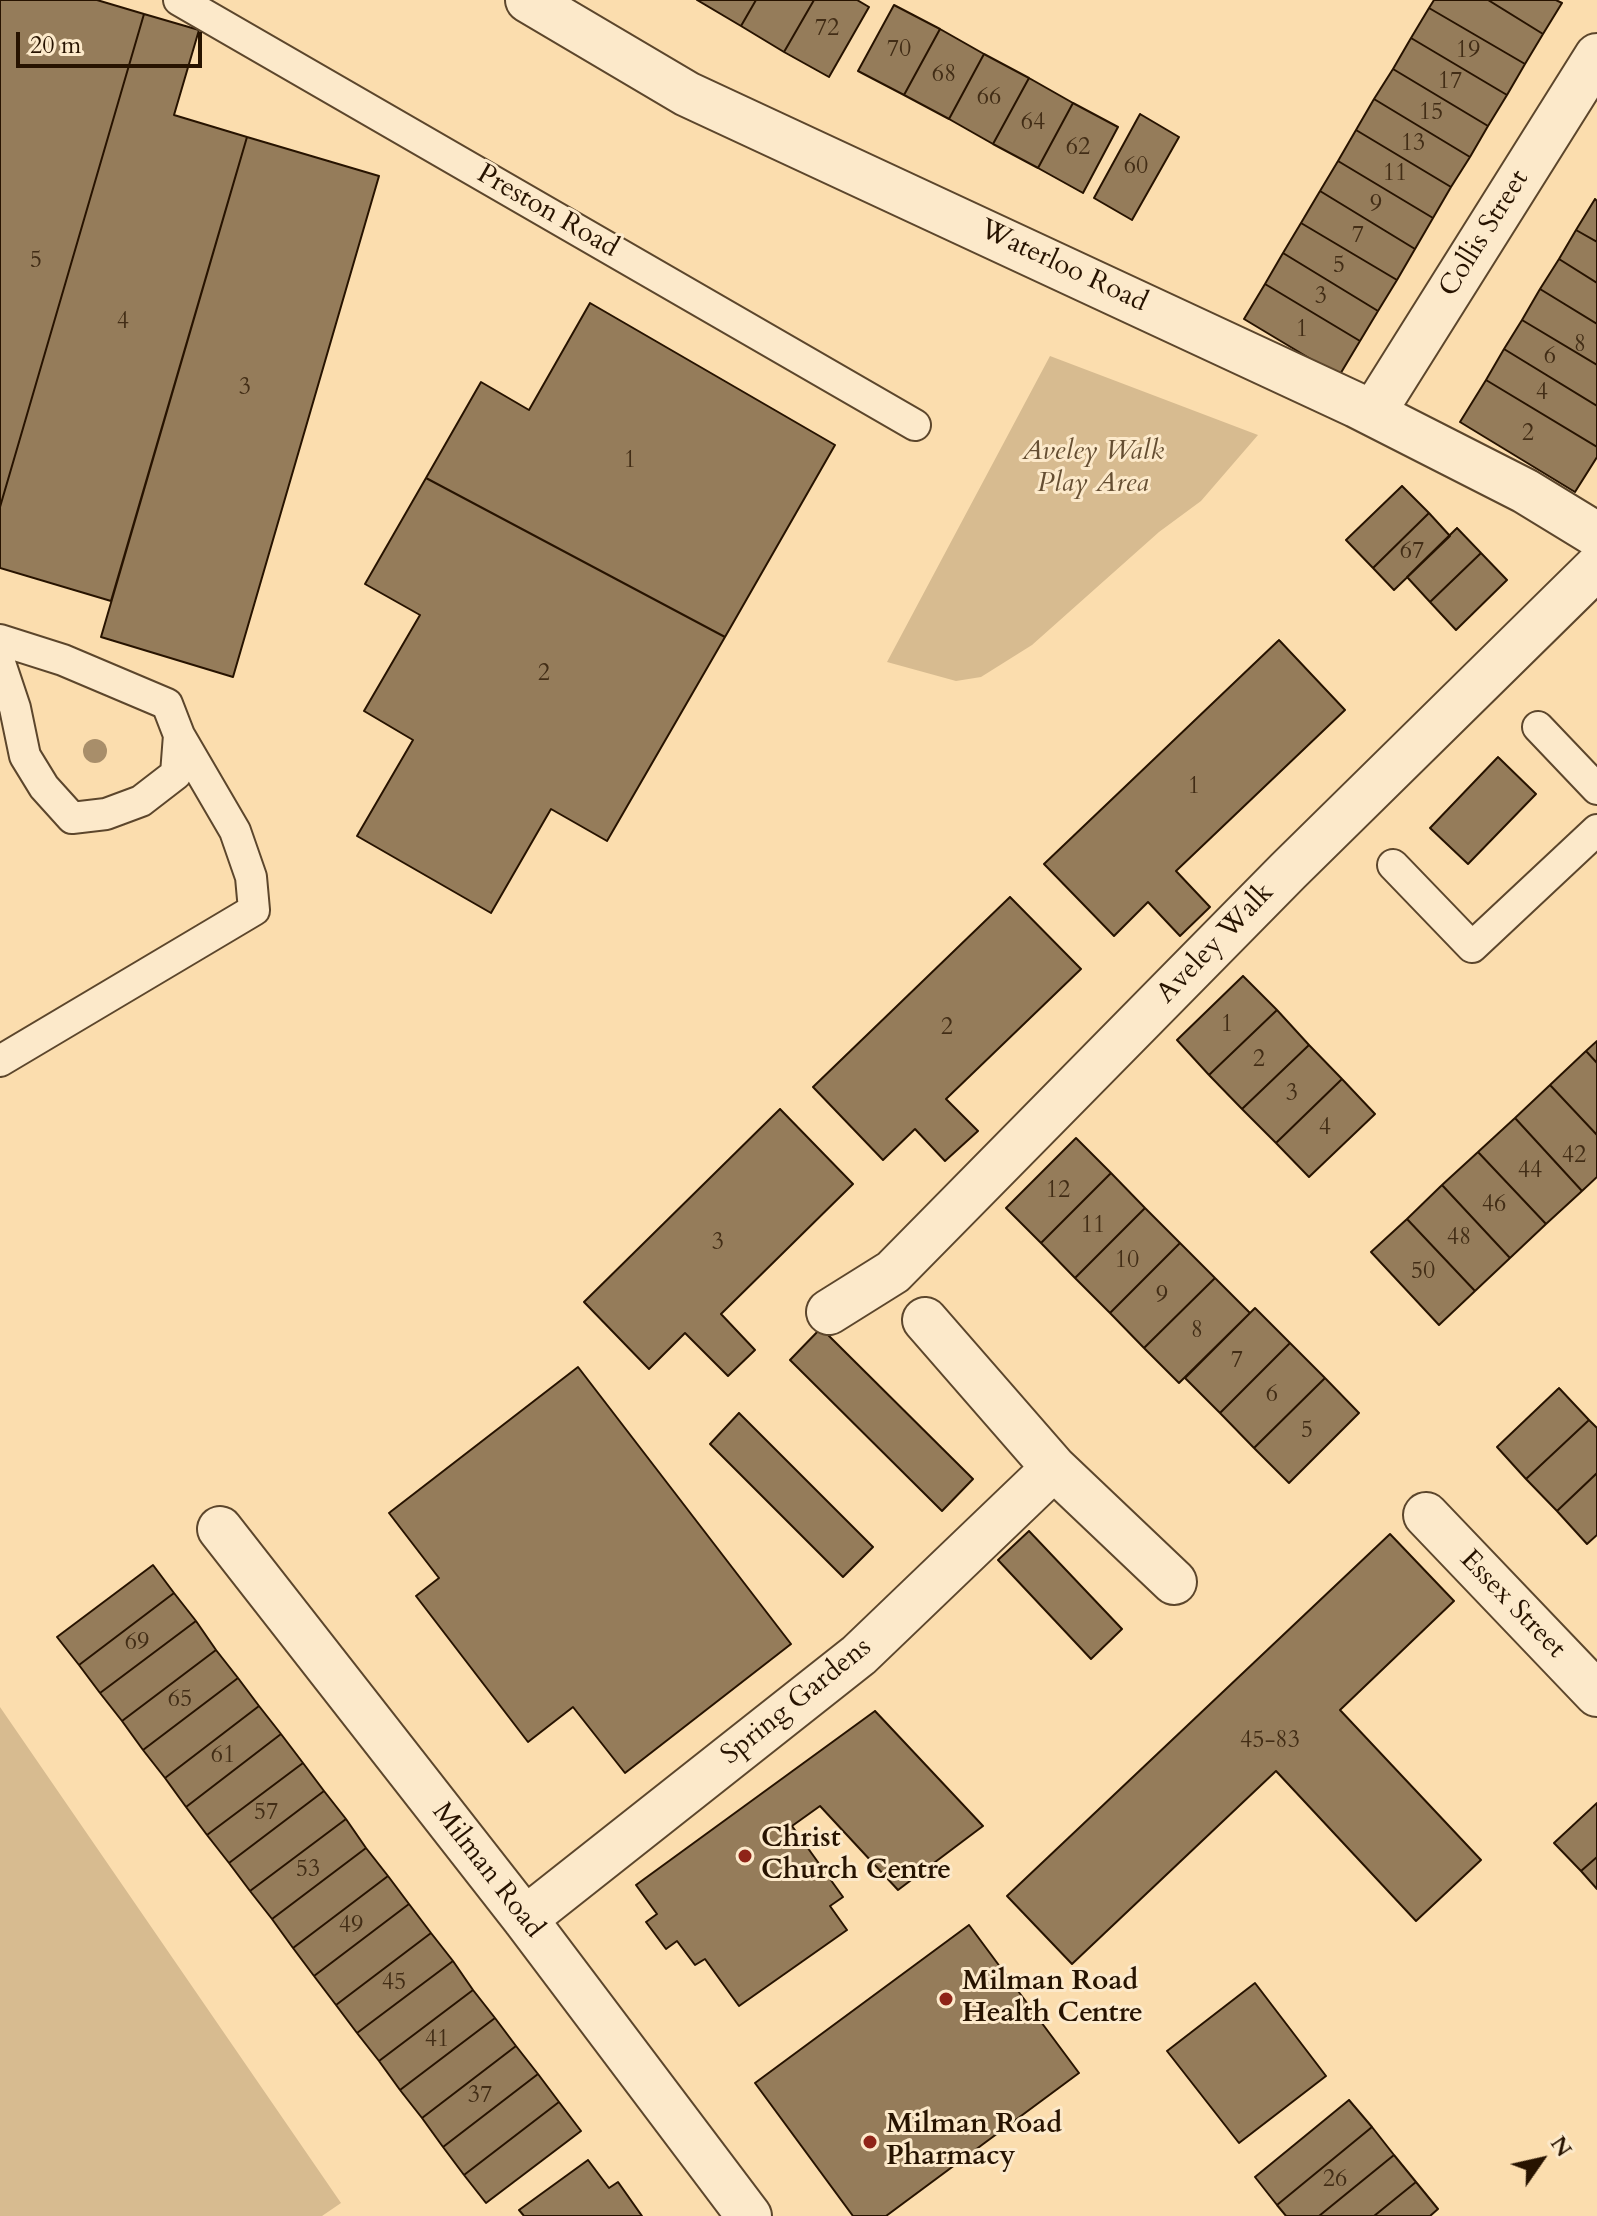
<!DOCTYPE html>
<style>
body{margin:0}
#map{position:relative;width:1597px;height:2216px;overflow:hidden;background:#fbddae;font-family:Cardo,serif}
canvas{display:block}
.north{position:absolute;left:1501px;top:2120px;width:80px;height:80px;-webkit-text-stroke:6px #fce9ca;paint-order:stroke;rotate:56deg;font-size:22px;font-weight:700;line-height:32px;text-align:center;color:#271300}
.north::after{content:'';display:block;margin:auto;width:28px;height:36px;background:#271300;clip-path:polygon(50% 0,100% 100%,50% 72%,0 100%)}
.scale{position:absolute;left:16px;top:32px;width:186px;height:36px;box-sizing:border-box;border:4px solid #271300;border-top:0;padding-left:10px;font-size:24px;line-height:28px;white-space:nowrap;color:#271300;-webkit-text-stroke:6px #fce9ca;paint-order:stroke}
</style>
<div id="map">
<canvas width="1597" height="2216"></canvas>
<div class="north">N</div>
<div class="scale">20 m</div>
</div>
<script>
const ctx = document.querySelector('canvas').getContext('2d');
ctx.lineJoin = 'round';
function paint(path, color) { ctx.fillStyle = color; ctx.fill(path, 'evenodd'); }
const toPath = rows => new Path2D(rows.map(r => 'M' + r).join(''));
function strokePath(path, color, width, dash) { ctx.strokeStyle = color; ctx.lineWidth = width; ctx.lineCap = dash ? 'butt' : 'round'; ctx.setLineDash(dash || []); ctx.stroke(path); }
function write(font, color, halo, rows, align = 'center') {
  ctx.font = font + ' Cardo,serif'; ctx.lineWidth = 6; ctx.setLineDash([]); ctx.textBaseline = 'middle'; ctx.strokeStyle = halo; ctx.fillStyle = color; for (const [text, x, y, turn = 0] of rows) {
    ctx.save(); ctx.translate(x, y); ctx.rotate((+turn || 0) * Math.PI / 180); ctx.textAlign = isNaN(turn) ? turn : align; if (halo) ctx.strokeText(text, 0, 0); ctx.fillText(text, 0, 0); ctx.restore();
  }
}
paint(toPath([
 [1050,356,1258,435,1201,501,1159,532,1032,645,981,677,956,681,887,662],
 [0,1707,341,2203,322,2216,0,2216]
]), '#d7bb90');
const building = toPath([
 [0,0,97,0,144,14,0,507,0,0],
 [697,0,756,0,741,26,697,0],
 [756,0,814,0,784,52,741,26,756,0],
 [814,0,857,0,869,7,829,77,784,52,814,0],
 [1434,0,1488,0,1543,34,1525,64,1429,8,1434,0],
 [1488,0,1556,0,1562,3,1543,34,1488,0],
 [894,5,940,29,904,95,858,71,894,5],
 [1429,8,1525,64,1507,95,1411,38,1429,8],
 [144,14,199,30,174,115,247,137,111,601,0,568,0,507,144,14],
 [940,29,984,54,949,119,904,95,940,29],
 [1411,38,1507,95,1488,126,1393,69,1411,38],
 [984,54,1029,78,993,144,949,119,984,54],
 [1393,69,1488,126,1470,157,1374,99,1393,69],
 [1029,78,1073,103,1038,168,993,144,1029,78],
 [1374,99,1470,157,1451,187,1356,130,1374,99],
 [1073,103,1118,127,1083,193,1038,168,1073,103],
 [1140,114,1179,137,1132,220,1094,198,1140,114],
 [1356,130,1451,187,1433,218,1338,161,1356,130],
 [247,137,379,176,233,677,101,637,247,137],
 [1338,161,1433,218,1415,249,1320,191,1338,161],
 [1320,191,1415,249,1397,280,1301,223,1320,191],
 [1595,199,1597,201,1597,242,1576,230,1595,199],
 [1301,223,1397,280,1378,311,1283,253,1301,223],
 [1576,230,1597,242,1597,283,1559,259,1576,230],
 [1283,253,1378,311,1360,341,1265,284,1283,253],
 [1559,259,1597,283,1597,324,1540,289,1559,259],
 [1265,284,1360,341,1339,376,1244,319,1265,284],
 [1540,289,1597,324,1597,365,1522,320,1540,289],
 [590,303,835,445,725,637,426,478,481,382,529,410,590,303],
 [1522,320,1597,365,1597,406,1504,349,1522,320],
 [1504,349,1597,406,1597,447,1486,380,1504,349],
 [1486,380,1597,447,1597,457,1575,492,1460,422,1486,380],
 [426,478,725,637,607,841,551,809,491,913,357,836,413,740,364,711,420,615,365,584,426,478],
 [1402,486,1429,513,1373,568,1346,540,1402,486],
 [1429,513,1450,536,1394,590,1373,568,1429,513],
 [1457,528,1481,553,1430,602,1407,577,1457,528],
 [1481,553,1507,580,1456,630,1430,602,1481,553],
 [1279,640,1345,710,1176,871,1210,907,1180,936,1148,902,1114,936,1044,864,1279,640],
 [1498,757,1536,794,1468,864,1430,828,1498,757],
 [1010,897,1081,969,946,1099,978,1131,945,1161,915,1129,883,1160,813,1087,1010,897],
 [1243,976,1277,1010,1209,1075,1177,1040,1243,976],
 [1277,1010,1309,1045,1242,1109,1209,1075,1277,1010],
 [1597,1041,1597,1063,1586,1051,1597,1041],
 [1309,1045,1342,1079,1276,1143,1242,1109,1309,1045],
 [1586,1051,1597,1063,1597,1135,1550,1085,1586,1051],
 [1342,1079,1375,1114,1309,1177,1276,1143,1342,1079],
 [1550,1085,1597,1135,1597,1177,1582,1191,1515,1118,1550,1085],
 [780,1109,853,1184,721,1314,755,1350,728,1376,685,1333,649,1369,584,1302,780,1109],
 [1515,1118,1582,1191,1546,1224,1478,1152,1515,1118],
 [1076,1138,1111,1173,1041,1243,1006,1208,1076,1138],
 [1478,1152,1546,1224,1510,1258,1442,1185,1478,1152],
 [1111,1173,1145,1208,1075,1278,1041,1243,1111,1173],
 [1442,1185,1510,1258,1475,1291,1407,1219,1442,1185],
 [1145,1208,1180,1243,1110,1313,1075,1278,1145,1208],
 [1407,1219,1475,1291,1439,1325,1371,1252,1407,1219],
 [1180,1243,1215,1278,1144,1348,1110,1313,1180,1243],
 [1215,1278,1250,1313,1179,1383,1144,1348,1215,1278],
 [1255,1308,1290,1343,1220,1413,1185,1378,1255,1308],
 [821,1328,973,1479,942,1511,790,1360,821,1328],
 [1290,1343,1325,1378,1254,1448,1220,1413,1290,1343],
 [578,1367,791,1644,625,1773,573,1707,528,1742,416,1596,439,1578,389,1513,578,1367],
 [1325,1378,1359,1413,1289,1483,1254,1448,1325,1378],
 [1559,1388,1589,1420,1526,1479,1497,1447,1559,1388],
 [739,1413,873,1547,843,1577,710,1444,739,1413],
 [1589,1420,1597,1428,1597,1473,1557,1511,1526,1479,1589,1420],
 [1597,1473,1597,1535,1587,1544,1557,1511,1597,1473],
 [1029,1531,1122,1629,1091,1659,998,1560,1029,1531],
 [1390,1534,1454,1601,1340,1710,1481,1860,1416,1921,1276,1771,1072,1964,1007,1896,1390,1534],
 [153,1565,174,1593,79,1665,57,1637,153,1565],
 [174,1593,196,1621,100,1693,79,1665,174,1593],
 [196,1621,216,1650,122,1721,100,1693,196,1621],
 [216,1650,238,1678,143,1750,122,1721,216,1650],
 [238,1678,259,1706,165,1778,143,1750,238,1678],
 [259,1706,281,1734,186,1807,165,1778,259,1706],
 [875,1711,983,1826,898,1890,820,1806,792,1826,843,1897,830,1906,847,1930,739,2006,705,1959,695,1965,677,1941,666,1949,646,1922,657,1914,636,1885,875,1711],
 [281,1734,303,1763,207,1835,186,1807,281,1734],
 [303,1763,324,1791,229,1863,207,1835,303,1763],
 [324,1791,346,1819,250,1891,229,1863,324,1791],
 [1597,1803,1597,1857,1581,1871,1554,1843,1597,1803],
 [346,1819,366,1848,272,1919,250,1891,346,1819],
 [366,1848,388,1876,293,1948,272,1919,366,1848],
 [1597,1857,1597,1889,1581,1871,1597,1857],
 [388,1876,409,1904,314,1976,293,1948,388,1876],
 [409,1904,431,1933,336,2005,314,1976,409,1904],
 [969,1925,1079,2073,886,2216,853,2216,755,2083,969,1925],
 [431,1933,453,1961,357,2033,336,2005,431,1933],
 [453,1961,473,1990,379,2061,357,2033,453,1961],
 [1255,1983,1326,2076,1239,2143,1167,2051,1255,1983],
 [473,1990,495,2018,400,2090,379,2061,473,1990],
 [495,2018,516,2046,422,2118,400,2090,495,2018],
 [516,2046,538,2074,443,2147,422,2118,516,2046],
 [538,2074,559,2102,464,2175,443,2147,538,2074],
 [1349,2100,1372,2127,1277,2205,1255,2177,1349,2100],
 [559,2102,581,2131,486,2203,464,2175,559,2102],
 [1372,2127,1394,2155,1319,2216,1286,2216,1277,2205,1372,2127],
 [1394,2155,1416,2182,1374,2216,1319,2216,1394,2155],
 [588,2160,609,2188,618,2182,642,2216,524,2216,519,2210,588,2160],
 [1416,2182,1438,2209,1430,2216,1374,2216,1416,2182]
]);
paint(building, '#957c5a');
strokePath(building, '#271300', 2);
const service = toPath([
 [179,0,915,425],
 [0,640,63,660,167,704,179,735,176,774,141,801,106,814,72,818,44,787,25,756,15,708,0,663],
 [1538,727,1597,789],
 [1393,865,1472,947,1597,830],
 [0,1061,254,910,251,877,235,831,179,735]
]);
const minor = toPath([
 [528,0,687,94,1356,405,1525,491,1597,535],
 [1373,413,1597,56],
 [829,1312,893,1272,1288,871,1597,567],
 [925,1320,1054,1468],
 [1426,1515,1597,1694],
 [220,1529,525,1919,749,2216],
 [525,1919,859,1655,1054,1468,1174,1582]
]);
strokePath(service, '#5c462c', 34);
strokePath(minor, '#5c462c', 48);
strokePath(service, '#fce9ca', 30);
strokePath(minor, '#fce9ca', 44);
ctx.fillStyle = '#a88e6a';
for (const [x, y] of [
 [95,751]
]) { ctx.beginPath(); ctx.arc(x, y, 12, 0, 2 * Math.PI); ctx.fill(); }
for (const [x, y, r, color] of [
 [745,1856,8,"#8f2418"],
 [946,1999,8,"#8f2418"],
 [870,2142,8,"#8f2418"]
]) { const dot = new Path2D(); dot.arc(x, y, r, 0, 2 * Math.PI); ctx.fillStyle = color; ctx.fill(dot); strokePath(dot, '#fce9ca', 3); }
write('24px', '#422d16', null, [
 ["72",827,29],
 ["70",899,50],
 ["19",1468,51],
 ["68",944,75],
 ["17",1450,82],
 ["66",989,98],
 ["15",1431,113],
 ["64",1033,123],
 ["13",1413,144],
 ["62",1078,148],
 ["60",1136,167],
 ["11",1395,174],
 ["9",1376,205],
 ["7",1358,236],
 ["5",36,261],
 ["5",1339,266],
 ["3",1321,297],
 ["4",123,322],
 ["1",1302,330],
 ["8",1580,345],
 ["6",1550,357],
 ["3",245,388],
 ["4",1542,393],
 ["2",1528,434],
 ["1",630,461],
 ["67",1412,552],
 ["2",544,674],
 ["1",1194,787],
 ["1",1227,1025],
 ["2",947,1028],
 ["2",1259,1060],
 ["3",1292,1094],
 ["4",1325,1128],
 ["42",1574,1156],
 ["44",1530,1171],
 ["12",1058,1191],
 ["46",1494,1205],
 ["11",1093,1226],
 ["48",1459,1238],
 ["3",718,1243],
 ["10",1127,1261],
 ["50",1423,1272],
 ["9",1162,1296],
 ["8",1197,1331],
 ["7",1237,1361],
 ["6",1272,1395],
 ["5",1307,1431],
 ["69",137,1643],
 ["65",180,1700],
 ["45-83",1270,1741],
 ["61",223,1756],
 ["57",266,1813],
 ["53",308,1870],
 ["49",351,1926],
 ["45",394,1983],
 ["41",437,2040],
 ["37",480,2096],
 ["26",1335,2180]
]);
write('28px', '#271300', '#fce9ca', [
 ["Preston Road",547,212,30],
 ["Collis Street",1485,234,-58],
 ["Waterloo Road",1063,267,25],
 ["Aveley Walk",1216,944,-46],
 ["Essex Street",1512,1605,46],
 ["Spring Gardens",797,1702,-39],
 ["Milman Road",487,1871,52]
]);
write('italic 28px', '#654e32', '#fce9ca', [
 ["Aveley Walk",1093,453],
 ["Play Area",1093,485]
]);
write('bold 28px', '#271300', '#fce9ca', [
 ["Christ",761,1840],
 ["Church Centre",761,1872],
 ["Milman Road",962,1983],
 ["Health Centre",962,2015],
 ["Milman Road",886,2126],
 ["Pharmacy",886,2158]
], 'left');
</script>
